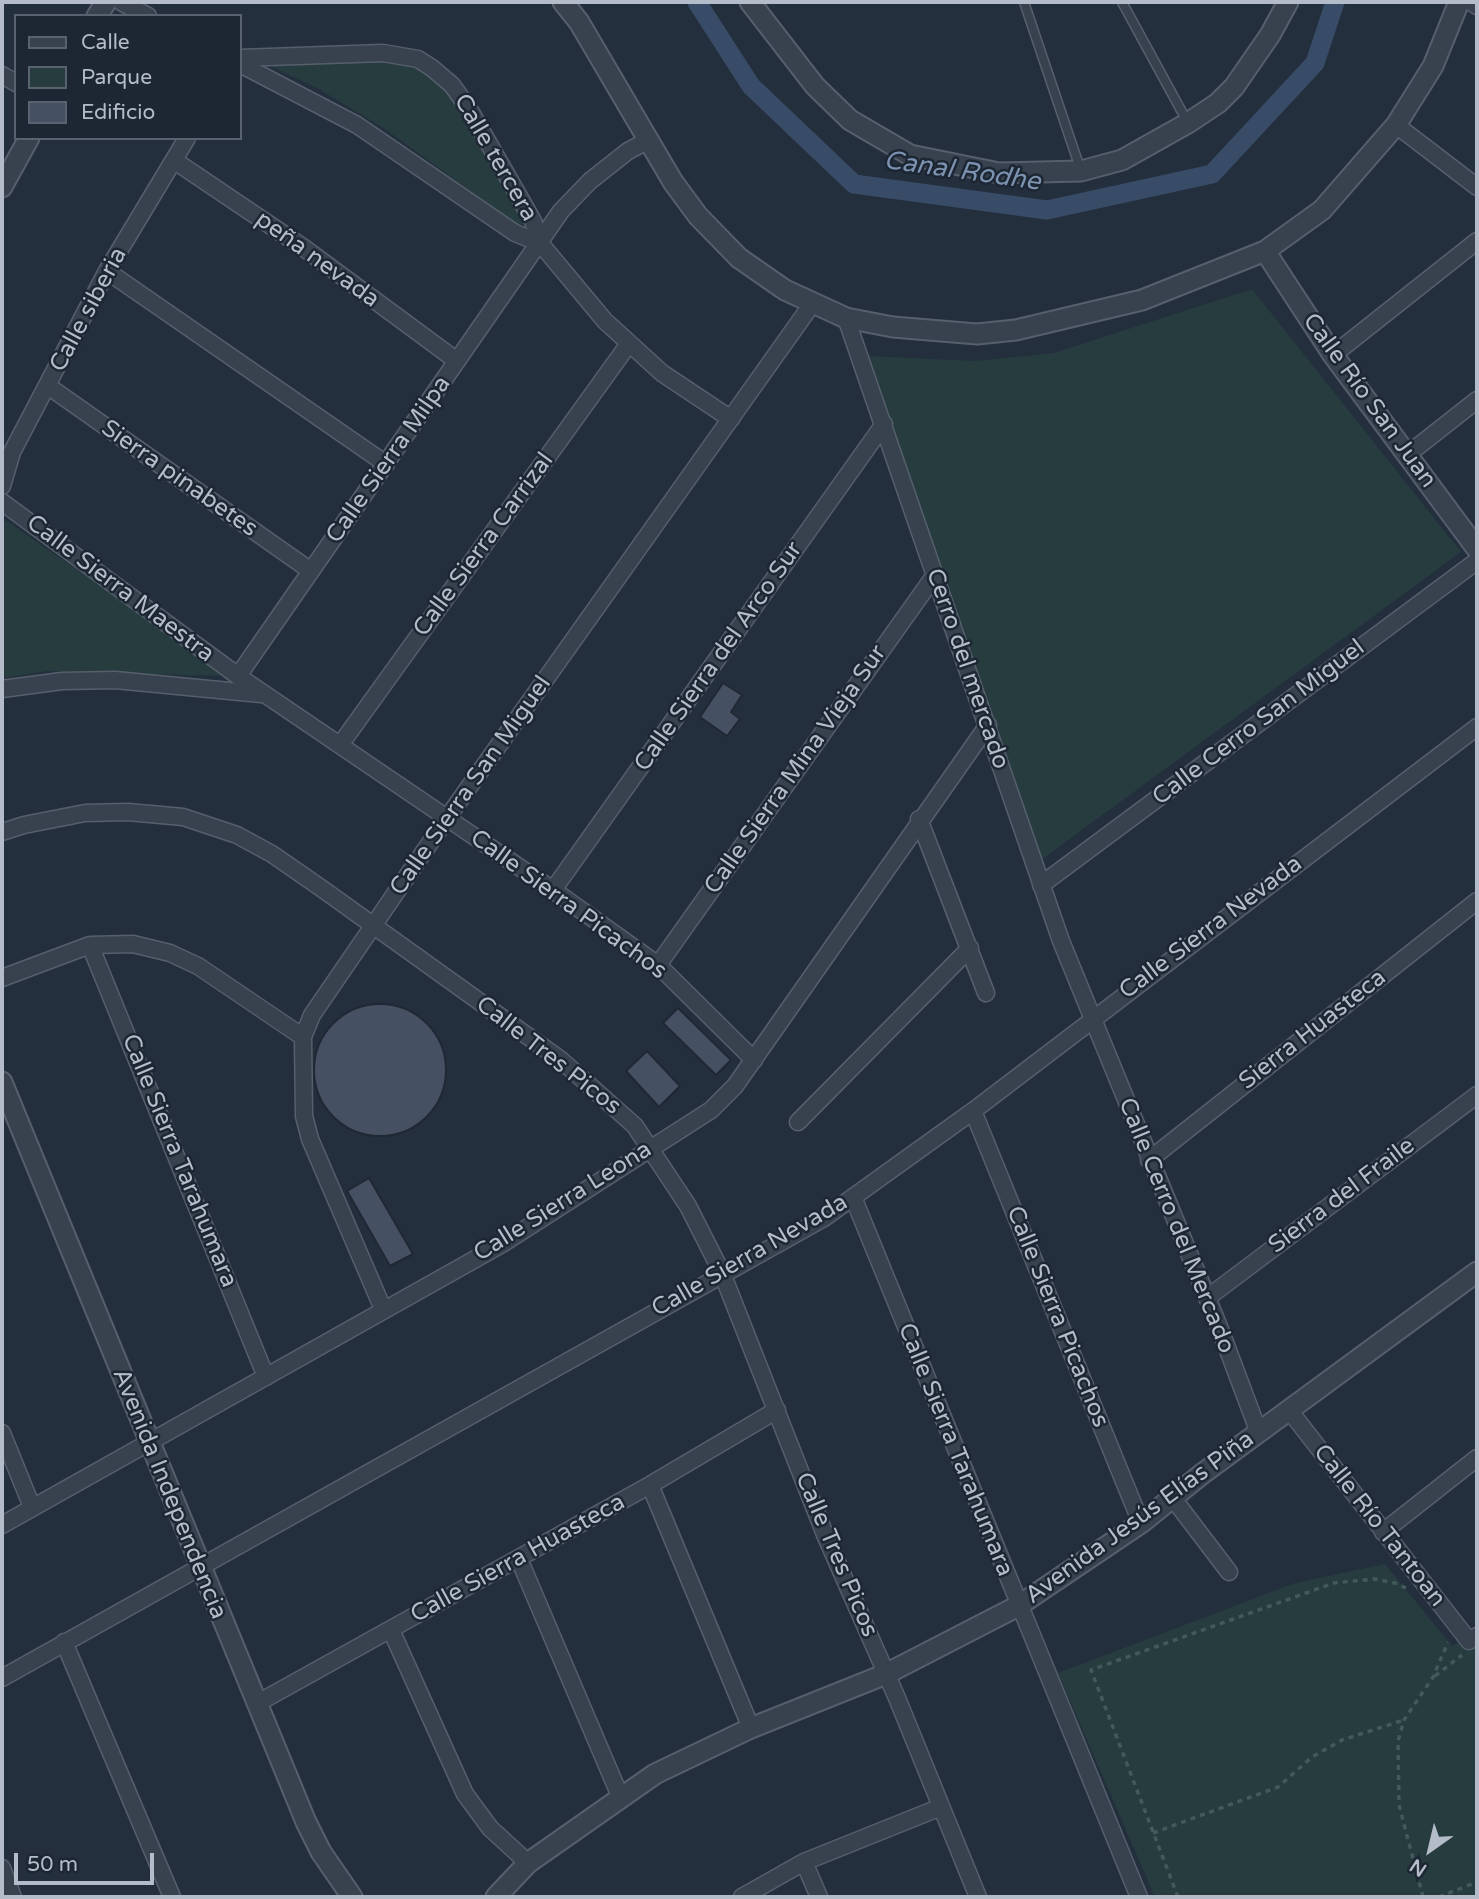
<!DOCTYPE html>
<meta charset="utf-8">
<style>
body{margin:0}
#map{position:relative;width:1479px;height:1899px;overflow:hidden;background:#242f3e;font-family:"Varela Round",sans-serif}
canvas{display:block}
.frame{position:absolute;inset:0;border:4px solid #b4bcc9;pointer-events:none}
.legend{position:absolute;left:14px;top:14px;width:228px;height:126px;box-sizing:border-box;background:#1d2633;border:2px solid #59626f;margin:0;padding:9px 12px;list-style:none;font-size:21px;color:#b4bcc9}
.legend li{display:flex;align-items:center;gap:14px;height:35px}
.legend b{width:35px;border:2px solid #59626f}
.north{position:absolute;left:1395px;top:1815px;width:70px;height:70px;-webkit-text-stroke:5px #1d2633;paint-order:stroke;rotate:214deg;font-size:19px;font-weight:700;line-height:28px;text-align:center;color:#b4bcc9}
.north::after{content:'';display:block;margin:auto;width:24px;height:32px;background:#b4bcc9;clip-path:polygon(50% 0,100% 100%,50% 72%,0 100%)}
.scale{position:absolute;left:14px;top:1853px;width:140px;height:32px;box-sizing:border-box;border:4px solid #b4bcc9;border-top:0;padding-left:9px;font-size:21px;line-height:24px;white-space:nowrap;color:#b4bcc9;-webkit-text-stroke:5px #1d2633;paint-order:stroke}
</style>
<div id="map">
<canvas width="1479" height="1899"></canvas>
<div class="frame"></div>
<ul class="legend">
<li><b style="height:9px;background:#38414e"></b>Calle</li>
<li><b style="height:19px;background:#263c3f"></b>Parque</li>
<li><b style="height:19px;background:#455162"></b>Edificio</li>
</ul>
<div class="north">N</div>
<div class="scale">50 m</div>
</div>
<script>
const ctx = document.querySelector('canvas').getContext('2d');
ctx.lineJoin = 'round';
function paint(path, color) { ctx.fillStyle = color; ctx.fill(path, 'evenodd'); }
const toPath = rows => new Path2D(rows.map(r => 'M' + r).join(''));
function strokePath(path, color, width, dash) { ctx.strokeStyle = color; ctx.lineWidth = width; ctx.lineCap = dash ? 'butt' : 'round'; ctx.setLineDash(dash || []); ctx.stroke(path); }
function write(font, color, halo, rows, align = 'center') {
  ctx.font = font + ' "Varela Round",sans-serif'; ctx.lineWidth = 5; ctx.setLineDash([]); ctx.textBaseline = 'middle'; ctx.strokeStyle = halo; ctx.fillStyle = color; for (const [text, x, y, turn = 0] of rows) {
    ctx.save(); ctx.translate(x, y); ctx.rotate((+turn || 0) * Math.PI / 180); ctx.textAlign = isNaN(turn) ? turn : align; if (halo) ctx.strokeText(text, 0, 0); ctx.fillText(text, 0, 0); ctx.restore();
  }
}
paint(toPath([
 [268,60,384,60,417,67,447,92,456,104,525,220,523,224,520,227,385,129,319,89,268,65],
 [1252,289,1461,552,1041,860,868,356,975,361,1054,353],
 [5,520,222,670,218,676,48,671,2,678,2,533],
 [1385,1564,1452,1646,1477,1631,1477,1897,1155,1897,1058,1673,1295,1583]
]), '#263c3f');
strokePath(toPath([
 [697,2,751,86,854,184,1047,210,1212,174,1315,63,1335,2]
]), '#394c67', 19);
const building = toPath([
 [723,683,742,695,731,712,740,719,727,736,700,717,723,683],
 '314 1070a66 66 0 1 1 132 0a66 66 0 1 1-132 0Z',
 [678,1008,731,1060,716,1075,663,1023,678,1008],
 [647,1051,680,1086,659,1107,626,1071,647,1051],
 [369,1178,413,1254,390,1266,347,1191,369,1178]
]);
paint(building, '#455162');
strokePath(building, '#1f2835', 2);
const service = toPath([
 [1024,2,1081,171],
 [1122,2,1188,123]
]);
const minor = toPath([
 [121,2,148,16],
 [1471,2,1477,6],
 [240,58,383,53,418,59,432,68,452,85,469,109,533,221,540,243,605,321,662,373,731,419],
 [240,64,357,125,515,233,540,243],
 [2,75,16,83],
 [1396,125,1477,187],
 [175,161,304,248,457,361],
 [107,271,386,464],
 [846,318,1061,941,1220,1329,1259,1433],
 [1333,355,1477,241],
 [48,386,311,571],
 [1407,455,1477,400],
 [2,486,12,452,107,271,187,138],
 [2,502,238,676,553,890,658,965,754,1060],
 [238,676,561,211,590,181,628,151,649,140],
 [2,689,62,681,115,680,261,694],
 [340,745,628,345],
 [919,819,986,993],
 [2,832,24,825,85,813,128,812,183,817,237,835,272,854,321,888,561,1060,635,1126,688,1206,722,1273,826,1537,897,1698,978,1897],
 [1041,885,1477,561],
 [553,890,884,424],
 [90,945,266,1377],
 [658,965,935,575],
 [2,978,90,945,133,944,170,953,198,966,303,1037],
 [973,1111,1141,1523],
 [798,1122,970,948],
 [1149,1160,1477,901],
 [853,1197,1139,1897],
 [1207,1298,1477,1095],
 [383,1309,310,1139,304,1116,303,1037,312,1015,447,818,812,304],
 [1289,1410,1469,1641,1477,1636],
 [2,1433,32,1507],
 [650,1485,751,1728],
 [1172,1497,1229,1572],
 [2,1525,502,1244,711,1110,735,1086,988,725],
 [1383,1532,1477,1458],
 [519,1559,620,1796],
 [391,1630,465,1794,490,1828,528,1863],
 [64,1642,172,1897],
 [2,1678,824,1218,973,1111,1477,727],
 [256,1704,650,1485,777,1410],
 [804,1862,819,1897],
 [2,1868,13,1897],
 [742,1897,804,1862,941,1807]
]);
const tertiary = toPath([
 [563,2,579,22,673,182,698,216,739,258,785,290,846,318,893,327,977,334,1016,330,1142,300,1265,251,1322,210,1396,125,1433,66,1459,2],
 [750,2,815,86,850,120,910,155,999,173,1081,171,1122,160,1188,123,1218,103,1234,87,1270,35,1288,2],
 [97,16,106,2],
 [2,187,29,138],
 [1265,251,1333,355,1477,549],
 [2,1082,306,1822,321,1852,352,1897],
 [496,1897,528,1863,655,1774,751,1728,886,1674,1018,1606,1141,1523,1202,1474,1477,1272]
]);
strokePath(service, '#565f6c', 11);
strokePath(minor, '#565f6c', 19);
strokePath(tertiary, '#565f6c', 23);
strokePath(toPath([
 [1435,1676,1462,1655],
 [1153,1833,1278,1787,1312,1757,1342,1740,1404,1720],
 [1178,1897,1091,1670,1334,1583,1374,1579,1395,1583,1406,1588],
 [1423,1897,1399,1805,1398,1741,1404,1720,1433,1677,1448,1642],
 [1439,1897,1477,1882]
]), '#44595c', 3.5, [5, 5]);
strokePath(service, '#38414e', 8);
strokePath(minor, '#38414e', 16);
strokePath(tertiary, '#38414e', 19);
write('24px', '#b4bcc9', '#1d2633', [
 ["Calle tercera",495,158,60],
 ["peña nevada",317,260,36],
 ["Calle siberia",89,310,-62],
 ["Calle Río San Juan",1369,401,54],
 ["Calle Sierra Milpa",389,460,-55],
 ["Sierra pinabetes",179,479,35],
 ["Calle Sierra Carrizal",484,545,-54],
 ["Calle Sierra Maestra",120,589,37],
 ["Calle Sierra del Arco Sur",719,657,-55],
 ["Cerro del mercado",967,669,71],
 ["Calle Cerro San Miguel",1259,723,-37],
 ["Calle Sierra Mina Vieja Sur",796,770,-55],
 ["Calle Sierra San Miguel",471,786,-55],
 ["Calle Sierra Picachos",568,905,36],
 ["Calle Sierra Nevada",1211,928,-37],
 ["Sierra Huasteca",1313,1030,-38],
 ["Calle Tres Picos",548,1056,38],
 ["Calle Sierra Tarahumara",179,1161,68],
 ["Sierra del Fraile",1342,1196,-37],
 ["Calle Sierra Leona",563,1202,-32],
 ["Calle Cerro del Mercado",1176,1226,68],
 ["Calle Sierra Nevada",750,1256,-30],
 ["Calle Sierra Picachos",1057,1317,68],
 ["Calle Sierra Tarahumara",955,1450,68],
 ["Avenida Independencia",169,1494,68],
 ["Avenida Jesús Elías Piña",1140,1518,-36],
 ["Calle Río Tantoan",1379,1526,52],
 ["Calle Tres Picos",836,1555,67],
 ["Calle Sierra Huasteca",518,1559,-29]
]);
write('italic 26px', '#7c92b1', '#1d2633', [
 ["Canal Rodhe",962,172,8]
]);
</script>
